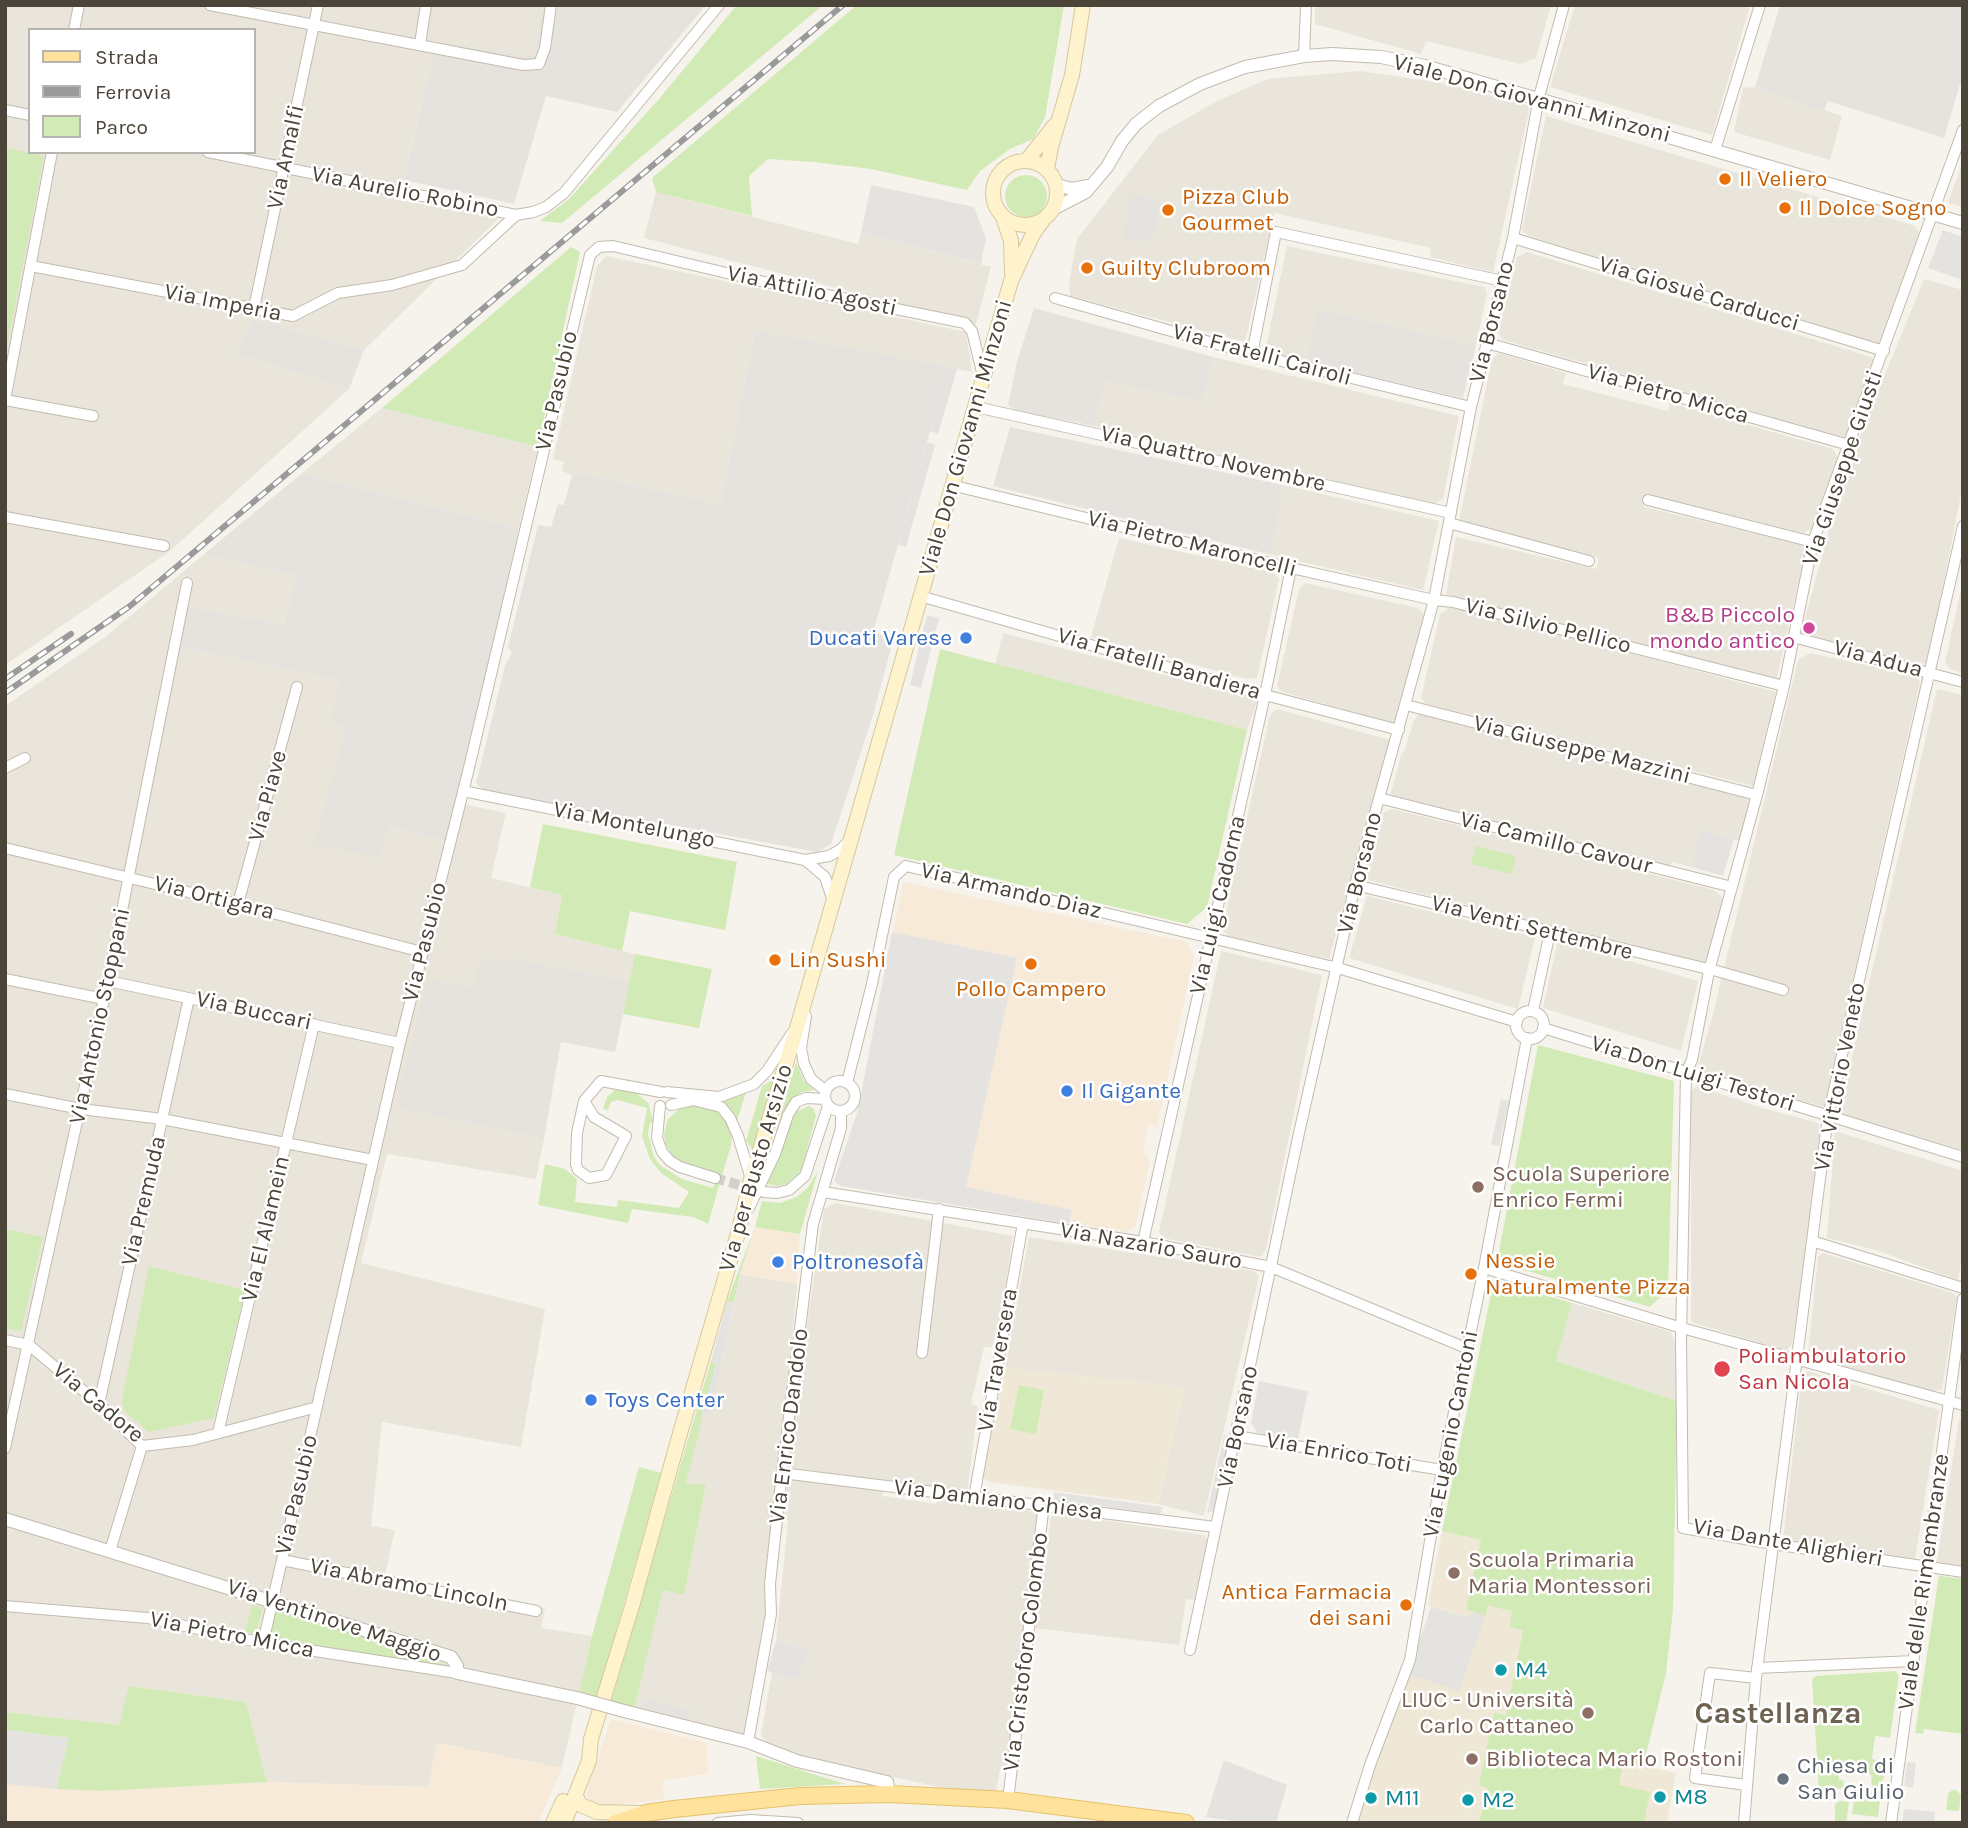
<!DOCTYPE html>
<meta charset="utf-8">
<style>
body{margin:0}
#map{position:relative;width:1968px;height:1828px;overflow:hidden;background:#f6f3ec;font-family:Karla,sans-serif}
canvas{display:block}
.frame{position:absolute;inset:0;border:7px solid #4b4439;pointer-events:none}
.legend{position:absolute;left:28px;top:28px;width:228px;height:126px;box-sizing:border-box;background:#fff;border:2px solid #b7b4b0;margin:0;padding:9px 12px;list-style:none;font-size:21px;color:#4b4439}
.legend li{display:flex;align-items:center;gap:14px;height:35px}
.legend b{width:35px;border:2px solid #b7b4b0}
</style>
<div id="map">
<canvas width="1968" height="1828"></canvas>
<div class="frame"></div>
<ul class="legend">
<li><b style="height:9px;background:#ffe39c"></b>Strada</li>
<li><b style="height:9px;background:#9a9a9a"></b>Ferrovia</li>
<li><b style="height:19px;background:#d2eab5"></b>Parco</li>
</ul>
</div>
<script>
const ctx = document.querySelector('canvas').getContext('2d');
ctx.lineJoin = 'round';
function paint(path, color) { ctx.fillStyle = color; ctx.fill(path, 'evenodd'); }
const toPath = rows => new Path2D(rows.map(r => 'M' + r).join(''));
function strokePath(path, color, width, dash) { ctx.strokeStyle = color; ctx.lineWidth = width; ctx.lineCap = dash ? 'butt' : 'round'; ctx.setLineDash(dash || []); ctx.stroke(path); }
function write(font, color, halo, rows, align = 'center') {
  ctx.font = font + ' Karla,sans-serif'; ctx.lineWidth = 5; ctx.setLineDash([]); ctx.textBaseline = 'middle'; ctx.strokeStyle = halo; ctx.fillStyle = color; for (const [text, x, y, turn = 0] of rows) {
    ctx.save(); ctx.translate(x, y); ctx.rotate((+turn || 0) * Math.PI / 180); ctx.textAlign = isNaN(turn) ? turn : align; if (halo) ctx.strokeText(text, 0, 0); ctx.fillText(text, 0, 0); ctx.restore();
  }
}
paint(toPath([
 [5,5,543,5,536,58,436,42,399,200,499,218,364,350,253,319,237,354,349,389,170,551,5,665],
 [30,30,254,30,254,152,30,152],
 [1315,5,1551,5,1536,58,1520,64,1426,41,1421,54,1315,24],
 [1575,5,1750,5,1712,135,1550,87],
 [1360,71,1443,83,1530,106,1493,272,1430,257,1431,248,1274,213,1245,342,1070,296,1069,283,1077,239,1158,135,1217,101,1268,79],
 [1755,87,1842,116,1830,160,1734,132,1743,88],
 [1546,116,1915,226,1919,233,1881,344,1528,236,1522,230],
 [1963,161,1963,207,1948,203],
 [656,192,858,244,861,233,991,267,976,324,644,238],
 [1287,246,1484,287,1487,293,1476,345,1319,308,1306,361,1272,354,1266,347],
 [1527,252,1871,357,1875,362,1846,438,1503,340,1498,332,1517,257],
 [606,256,966,332,972,372,755,330,720,504,581,473,572,475,562,471,564,462,553,459,597,266],
 [1924,279,1963,290,1963,484,1928,663,1918,664,1801,633,1844,475],
 [1498,353,1566,373,1563,384,1668,411,1670,403,1833,449,1839,460,1814,527,1804,533,1646,494,1644,507,1807,546,1776,681,1446,594,1456,537,1596,569,1599,558,1459,521,1492,359],
 [1213,357,1459,416,1443,499,1434,504,1095,426,1105,382,1202,401],
 [382,408,538,447,519,528,301,474],
 [1283,485,1439,521,1423,590,1272,555],
 [1119,538,1272,572,1279,579,1257,678,1247,679,1091,637],
 [203,555,296,575,284,624,187,607,180,647,339,680,338,687,347,725,388,825,448,842,458,803,506,813,491,878,562,895,555,934,635,954,630,981,513,958,512,964,474,988,397,1107,544,1139,536,1179,387,1154,361,1263,545,1309,521,1447,382,1422,371,1526,395,1530,385,1574,545,1608,541,1628,592,1636,562,1768,437,1743,428,1787,267,1782,246,1702,130,1686,119,1725,5,1712,5,706,105,637],
 [1963,581,1963,673,1950,669,1945,662],
 [1305,583,1418,608,1424,614,1420,644,1394,723,1282,692,1277,686,1299,589],
 [1452,606,1776,692,1753,786,1427,704,1421,698,1440,614],
 [1003,633,1258,699,1247,730,995,664],
 [1810,653,1916,676,1920,682,1824,1107,1704,1072,1699,1063,1712,1018,1798,660],
 [1937,689,1963,695,1963,1150,1839,1113],
 [1277,709,1390,740,1329,959,1228,936,1222,929,1270,715],
 [1419,714,1750,799,1740,841,1702,829,1691,867,1672,862,1670,867,1535,831,1390,797,1401,755,1405,749,1414,720],
 [1393,809,1714,890,1723,898,1707,965,1364,879,1384,812],
 [1367,896,1535,937,1518,1009,1349,958],
 [1558,940,1698,981,1681,1051,1543,1008],
 [1221,951,1322,975,1266,1249,1261,1257,1163,1238,1159,1232],
 [1697,1086,1762,1108,1818,1123,1820,1133,1800,1297,1792,1344,1786,1351,1691,1322,1691,1092],
 [1835,1131,1963,1171,1963,1252,1958,1280,1876,1250,1827,1238],
 [835,1203,1013,1236,1002,1306,992,1347,984,1347,971,1404,978,1406,967,1492,786,1467,824,1209],
 [1029,1237,1253,1271,1259,1276,1204,1516,1158,1504,1185,1387,1005,1368],
 [1823,1253,1953,1293,1957,1297,1942,1389,1930,1392,1847,1367,1813,1359,1808,1354,1818,1257],
 [740,1274,797,1284,769,1612,747,1740,634,1711,663,1590,684,1595,706,1486,686,1483,701,1416,711,1414],
 [1572,1303,1671,1332,1676,1345,1677,1401,1556,1361],
 [1807,1371,1939,1410,1915,1559,1783,1539,1802,1376],
 [1959,1419,1963,1421,1963,1567,1937,1562],
 [788,1478,883,1491,882,1496,936,1504,938,1499,1035,1512,1040,1517,1006,1768,1000,1769,996,1792,957,1791,784,1753,769,1745,761,1735,772,1672,798,1680,807,1651,776,1641,788,1521,783,1519],
 [1055,1513,1203,1535,1208,1539,1197,1600,1186,1599,1179,1645,1034,1628,1051,1518]
]), '#eae5da');
paint(toPath([
 [903,882,1187,942,1194,956,1157,1126,1148,1124,1143,1151,1150,1160,1135,1227,1127,1232,841,1186,834,1181,858,1110],
 [755,1227,800,1234,797,1284,740,1274],
 [611,1719,707,1743,708,1774,663,1780,664,1799,599,1807,592,1805,586,1795],
 [437,1743,562,1768,538,1823,5,1823,5,1784,101,1791,267,1782,428,1787]
]), '#f7ead8');
paint(toPath([
 [543,5,706,5,617,112,546,96,514,204,404,180,436,42,535,57],
 [1780,5,1963,5,1963,85,1960,84,1944,138,1828,101,1824,111,1755,87],
 [1034,308,1213,357,1202,401,1105,382,1095,426,1016,411,1008,405,1017,362],
 [1318,308,1476,345,1463,398,1306,361],
 [253,319,364,350,349,389,237,354],
 [755,330,948,367,873,633,894,637,873,715,831,844,817,852,483,790,476,783,505,666,512,652,508,647,538,525,551,527,558,504,564,505,572,475,580,473,720,504],
 [1010,427,1283,485,1272,555,993,486],
 [301,474,519,528,448,842,388,825,379,857,315,844,347,726,331,721,339,680,180,647,187,607,284,624,296,575,203,555],
 [481,958,511,963,512,958,630,981,615,1052,561,1042,544,1139,396,1107,428,979,473,988]
]), '#e6e2dd');
paint(toPath([
 [1005,1368,1185,1387,1158,1504,990,1482,982,1478],
 [1442,1531,1481,1540,1467,1609,1472,1611,1470,1617,1428,1606],
 [1488,1606,1512,1611,1523,1629,1507,1716,1666,1673,1643,1766,1676,1773,1667,1823,1355,1823,1408,1674]
]), '#efe8d6');
paint(toPath([
 [737,5,823,5,562,223,540,221,569,199,659,99],
 [857,5,1064,5,1045,117,1033,139,1010,149,980,171,967,190,871,169,814,162,768,159,749,176,752,216,656,192,652,178],
 [5,148,44,156,5,357],
 '1005 196a21 21 0 1 1 42 0a21 21 0 1 1-42 0Z',
 [571,247,580,252,538,447,382,408],
 [940,649,1247,730,1207,907,1187,924,894,855],
 [543,824,737,862,725,930,630,911,622,951,555,934,562,895,530,887],
 [1476,846,1516,856,1511,874,1471,864],
 [635,954,712,969,699,1028,623,1014],
 [1538,1045,1674,1081,1668,1289,1650,1307,1497,1262],
 [796,1062,804,1081,814,1090,802,1092,794,1098,778,1133,774,1138],
 [774,1079,754,1151,746,1141,762,1086],
 [625,1089,634,1091,648,1103,654,1123,650,1122,648,1134,654,1157,660,1165,682,1179,713,1188,717,1175,681,1163,672,1155,665,1143,664,1133,668,1119,683,1106,692,1103,714,1109,726,1119,732,1133,731,1145,708,1224,693,1217,632,1209,628,1223,538,1205,545,1164,565,1169,577,1179,575,1202,617,1207,618,1200,679,1208,689,1192,661,1173,650,1159,642,1136,647,1108,618,1100,611,1102,608,1110,603,1109,607,1097,615,1090],
 [746,1092,736,1124,718,1101,733,1098],
 [809,1106,814,1109,816,1116,801,1171,786,1184,777,1186,766,1184,792,1120,798,1111],
 [818,1171,800,1234,755,1227,740,1274,734,1302,727,1301,755,1227,762,1201,780,1203,797,1197,808,1187],
 [5,1229,43,1237,21,1331,5,1328],
 [149,1266,245,1290,214,1418,148,1432,123,1409,122,1400],
 [1494,1280,1572,1303,1556,1361,1677,1401,1673,1610,1666,1673,1643,1766,1623,1763,1619,1785,1650,1792,1644,1823,1479,1823,1488,1788,1479,1785,1492,1722,1494,1713,1506,1715,1523,1630,1509,1627,1512,1611,1488,1606,1485,1616,1466,1609,1481,1540,1442,1531],
 [711,1361,716,1363,686,1483,706,1485,684,1595,663,1590,634,1711,611,1702],
 [1019,1385,1044,1390,1036,1434,1010,1429],
 [639,1467,661,1473,597,1698,579,1693,592,1636],
 [1939,1576,1963,1579,1963,1734,1924,1729,1923,1734,1915,1733],
 [252,1605,263,1608,255,1634,245,1632],
 [276,1607,415,1650,450,1668,270,1637],
 [1895,1671,1899,1675,1890,1738,1875,1736,1872,1759,1886,1762,1882,1787,1872,1788,1871,1774,1869,1774,1868,1769,1860,1769,1859,1763,1838,1764,1839,1780,1843,1780,1844,1788,1819,1790,1812,1679,1816,1676],
 [129,1686,246,1702,267,1782,101,1791,56,1789,69,1738,5,1730,5,1712,119,1725],
 [756,1756,845,1784,760,1789],
 [1952,1790,1956,1790,1961,1795,1959,1811,1946,1810,1948,1794],
 [1881,1792,1878,1817,1852,1814,1855,1793],
 [1839,1801,1849,1802,1846,1823,1835,1823,1835,1804]
]), '#d2eab5');
paint(toPath([
 [871,185,974,207,986,238,981,264,861,233],
 [1131,195,1160,200,1152,243,1123,237],
 [1943,230,1963,237,1963,280,1928,268],
 [948,367,957,369,938,434,930,431],
 [927,442,935,445,906,547,898,545],
 [927,615,939,618,921,688,910,685],
 [1701,829,1734,839,1723,876,1691,867],
 [892,932,1017,958,966,1187,1072,1210,1069,1224,841,1186,834,1181,858,1110],
 [1501,1099,1509,1101,1499,1146,1491,1144],
 [727,1301,734,1302,711,1414,701,1416,716,1363,711,1361],
 [1259,1381,1308,1391,1298,1439,1258,1433,1251,1423],
 [1224,1435,1231,1436,1216,1510,1207,1513],
 [1054,1492,1163,1507,1160,1514,1054,1500],
 [1431,1607,1469,1617,1472,1611,1485,1616,1459,1691,1408,1674],
 [776,1641,808,1651,798,1680,767,1671],
 [644,1699,690,1711,687,1720,642,1707],
 [5,1730,69,1738,56,1789,5,1784],
 [1224,1760,1287,1785,1276,1823,1246,1823,1206,1817],
 [1907,1762,1916,1763,1913,1788,1904,1786],
 [1904,1809,1935,1812,1934,1823,1902,1823]
]), '#e5e3e0');
strokePath(toPath([
 [715,1178,753,1189]
]), '#d4d0c8', 10, [10, 5]);
const minor = toPath([
 [210,5,523,65,539,64,545,48,551,5],
 [74,30,79,5],
 [420,44,426,5],
 [1304,56,1306,5],
 [5,110,30,115],
 [1963,130,1813,542,1784,686,1757,795,1709,971,1692,1060,1686,1073,1681,1338,1683,1528,1773,1544,1963,1572],
 [1715,150,1760,5],
 [208,152,516,215,533,212,546,207,564,193,719,5],
 [1513,238,1884,351],
 [31,266,293,316,338,293,392,285,462,265,516,215],
 [1055,298,1252,354,1471,407],
 [254,308,318,5],
 [1487,343,1849,445],
 [1252,354,1276,232,1503,281],
 [5,400,52,152],
 [5,400,93,416],
 [976,407,1451,513],
 [951,485,1291,568,1434,600,1453,602,1784,686],
 [1648,500,1813,542],
 [5,517,164,546],
 [1449,523,1589,561],
 [920,596,1265,695,1399,730],
 [1793,637,1963,682],
 [1406,705,1757,795],
 [5,768,25,758],
 [463,791,805,860,829,856,840,850,850,840],
 [1379,798,1732,887],
 [5,848,238,904,422,952],
 [805,860,825,877,833,901],
 [1355,885,1717,971,1783,990],
 [238,904,297,687],
 [5,979,104,999],
 [108,981,400,1043],
 [1533,1011,1550,932],
 '1516 1025a14 14 0 1 1 28 0a14 14 0 1 1-28 0Z',
 [806,1016,801,1048,804,1064,811,1079,826,1091],
 [1543,1028,1963,1157],
 '825 1096a15 15 0 1 1 30 0a15 15 0 1 1-30 0Z',
 [847,1083,872,984,894,877,906,866,1338,968,1517,1022],
 [667,1092,719,1097,754,1084,767,1071,792,1033],
 [5,1094,81,1109,162,1119,373,1160],
 [584,1101,594,1117,626,1136,606,1175,589,1178,578,1170,576,1164,577,1133,584,1101,601,1081,661,1092],
 [671,1105,693,1100,721,1107,730,1118,738,1136,751,1179],
 [660,1106,657,1138,662,1152,670,1161,680,1167,715,1178],
 [764,1192,777,1193,789,1190,805,1176,828,1106],
 [823,1192,1143,1242,1271,1267,1466,1348],
 [749,1208,775,1154,788,1115,796,1102,806,1098,825,1099],
 [1812,1241,1963,1288],
 [1143,1242,1265,695,1291,568],
 [1484,1268,1682,1328,1963,1405],
 [5,1340,29,1345,99,1404,142,1446,193,1440,317,1407],
 [922,1353,939,1209],
 [99,1404,189,998],
 [218,1433,314,1024],
 [1236,1436,1442,1470],
 [5,1448,108,981,187,583],
 [782,1473,1215,1527],
 [974,1497,1023,1223],
 [110,1551,142,1446],
 [282,1560,536,1611],
 [5,1606,148,1618,263,1643,457,1673],
 [263,1643,400,1043,468,772,590,255,599,247,613,246,773,284,965,323,972,331,983,376],
 [1190,1650,1299,1133,1355,885,1434,600,1471,407,1513,238,1539,97,1564,5],
 [1757,1668,1914,1661],
 [748,1742,771,1614,770,1584,782,1473,813,1224,841,1128,841,1111],
 [1746,1785,1695,1778,1710,1673,1756,1678],
 [1008,1800,1044,1504],
 [718,1823,750,1820,798,1823],
 [1352,1823,1370,1765,1410,1660,1442,1470,1484,1268,1527,1038],
 [1744,1823,1756,1678,1828,1116,1963,526],
 [1891,1823,1963,1299]
]);
const tertiary = toPath([
 [1057,185,1072,189,1088,186],
 [1053,209,1086,192,1107,167,1122,141,1136,124,1159,106,1200,84,1245,67,1304,56,1332,54,1381,57,1425,66,1963,223],
 [5,1519,451,1657,457,1666,457,1673,577,1698],
 [624,1711,748,1742,797,1761,887,1782,889,1794]
]);
const secondary = toPath([
 [1027,160,1054,126],
 '993 193a32 32 0 1 1 64 0a32 32 0 1 1-64 0Z',
 [1047,169,1051,147,1072,75,1083,5],
 [1003,217,1011,241,1012,273],
 [575,1795,581,1805,597,1812,641,1813],
 [553,1823,563,1801],
 [564,1823,589,1761,591,1739,632,1606,679,1437,739,1230,751,1179,799,1021,1011,281,1033,234,1043,220]
]);
const primary = toPath([
 [616,1823,646,1813,674,1809,800,1796,889,1794,1008,1800,1186,1823]
]);
strokePath(minor, '#c2bbae', 12);
strokePath(tertiary, '#c2bbae', 14);
strokePath(secondary, '#d6c79b', 16);
strokePath(primary, '#e6c16a', 18);
strokePath(minor, '#fff', 10);
strokePath(tertiary, '#fff', 12);
strokePath(secondary, '#fff3cd', 14);
strokePath(primary, '#ffe39c', 16);
const rail = toPath([
 [5,679,71,634],
 [5,693,130,606,843,5]
]);
strokePath(rail, '#9a9a9a', 6);
strokePath(rail, '#fff', 3.5, [10]);
const tertiaryBridge = toPath([
 [577,1698,624,1711]
]);
strokePath(tertiaryBridge, '#c2bbae', 14, []);
strokePath(tertiaryBridge, '#fff', 12);
for (const [x, y, r, color] of [
 [1725,179,7,"#e8710a"],
 [1785,208,7,"#e8710a"],
 [1168,210,7,"#e8710a"],
 [1087,268,7,"#e8710a"],
 [1809,628,7,"#d1479c"],
 [966,638,7,"#3f7fe0"],
 [775,960,7,"#e8710a"],
 [1031,964,7,"#e8710a"],
 [1067,1091,7,"#3f7fe0"],
 [1478,1187,7,"#8d6e63"],
 [778,1262,7,"#3f7fe0"],
 [1471,1274,7,"#e8710a"],
 [1722,1369,9,"#e0444e"],
 [591,1400,7,"#3f7fe0"],
 [1454,1573,7,"#8d6e63"],
 [1406,1605,7,"#e8710a"],
 [1501,1670,7,"#0f9aa8"],
 [1588,1713,7,"#8d6e63"],
 [1472,1759,7,"#8d6e63"],
 [1783,1779,7,"#6b7280"],
 [1660,1797,7,"#0f9aa8"],
 [1371,1798,7,"#0f9aa8"],
 [1468,1800,7,"#0f9aa8"]
]) { const dot = new Path2D(); dot.arc(x, y, r, 0, 2 * Math.PI); ctx.fillStyle = color; ctx.fill(dot); strokePath(dot, '#fff', 2.5); }
write('23px', '#4b4439', '#fff', [
 ["Viale Don Giovanni Minzoni",1532,99,15],
 ["Via Amalfi",286,157,-78],
 ["Via Aurelio Robino",405,192,11],
 ["Via Attilio Agosti",812,291,12],
 ["Via Giosuè Carducci",1699,294,17],
 ["Via Imperia",223,303,11],
 ["Via Borsano",1492,322,-76],
 ["Via Fratelli Cairoli",1262,355,15],
 ["Via Pasubio",557,391,-77],
 ["Via Pietro Micca",1668,394,16],
 ["Viale Don Giovanni Minzoni",966,438,-74],
 ["Via Quattro Novembre",1213,459,13],
 ["Via Giuseppe Giusti",1843,468,-71],
 ["Via Pietro Maroncelli",1192,544,14],
 ["Via Silvio Pellico",1548,626,14],
 ["Via Adua",1878,659,15],
 ["Via Fratelli Bandiera",1159,664,16],
 ["Via Giuseppe Mazzini",1582,750,14],
 ["Via Piave",268,796,-75],
 ["Via Montelungo",634,825,11],
 ["Via Camillo Cavour",1556,843,14],
 ["Via Borsano",1360,873,-76],
 ["Via Armando Diaz",1011,891,13],
 ["Via Ortigara",214,898,14],
 ["Via Luigi Cadorna",1218,905,-77],
 ["Via Venti Settembre",1532,928,14],
 ["Via Pasubio",425,942,-76],
 ["Via Buccari",254,1011,12],
 ["Via Antonio Stoppani",100,1016,-78],
 ["Via Don Luigi Testori",1693,1074,17],
 ["Via Vittorio Veneto",1840,1077,-79],
 ["Via per Busto Arsizio",756,1168,-74],
 ["Via Premuda",144,1201,-77],
 ["Via El Alamein",266,1229,-77],
 ["Via Nazario Sauro",1151,1246,10],
 ["Via Traversera",998,1360,-80],
 ["Via Cadore",98,1403,40],
 ["Via Enrico Dandolo",789,1426,-83],
 ["Via Borsano",1238,1427,-78],
 ["Via Eugenio Cantoni",1451,1434,-79],
 ["Via Enrico Toti",1339,1453,10],
 ["Via Pasubio",297,1495,-77],
 ["Via Damiano Chiesa",998,1500,7],
 ["Via Dante Alighieri",1788,1543,10],
 ["Viale delle Rimembranze",1924,1582,-82],
 ["Via Abramo Lincoln",409,1585,11],
 ["Via Ventinove Maggio",334,1621,18],
 ["Via Pietro Micca",232,1635,11],
 ["Via Cristoforo Colombo",1026,1652,-83]
]);
write('23px', '#c56008', '#fff', [
 ["Il Veliero",1739,179],
 ["Pizza Club",1182,197],
 ["Gourmet",1182,223],
 ["Il Dolce Sogno",1799,208],
 ["Guilty Clubroom",1101,268],
 ["Lin Sushi",789,960],
 ["Pollo Campero",1031,989,"center"],
 ["Nessie",1485,1261],
 ["Naturalmente Pizza",1485,1287],
 ["Antica Farmacia",1392,1592,"right"],
 ["dei sani",1392,1618,"right"]
], 'left');
write('23px', '#b23c85', '#fff', [
 ["B&B Piccolo",1795,615],
 ["mondo antico",1795,641]
], 'right');
write('23px', '#366cbe', '#fff', [
 ["Ducati Varese",952,638,"right"],
 ["Il Gigante",1081,1091],
 ["Poltronesofà",792,1262],
 ["Toys Center",605,1400]
], 'left');
write('23px', '#785e54', '#fff', [
 ["Scuola Superiore",1492,1174],
 ["Enrico Fermi",1492,1200],
 ["Scuola Primaria",1468,1560],
 ["Maria Montessori",1468,1586],
 ["LIUC - Università",1574,1700,"right"],
 ["Carlo Cattaneo",1574,1726,"right"],
 ["Biblioteca Mario Rostoni",1486,1759]
], 'left');
write('23px', '#be3a42', '#fff', [
 ["Poliambulatorio",1738,1356],
 ["San Nicola",1738,1382]
], 'left');
write('23px', '#0d838f', '#fff', [
 ["M4",1515,1670],
 ["M8",1674,1797],
 ["M11",1385,1798],
 ["M2",1482,1800]
], 'left');
write('23px', '#5b616d', '#fff', [
 ["Chiesa di",1797,1766],
 ["San Giulio",1797,1792]
], 'left');
write('bold 30px', '#6e6250', '#fff', [
 ["Castellanza",1778,1714]
]);
</script>
